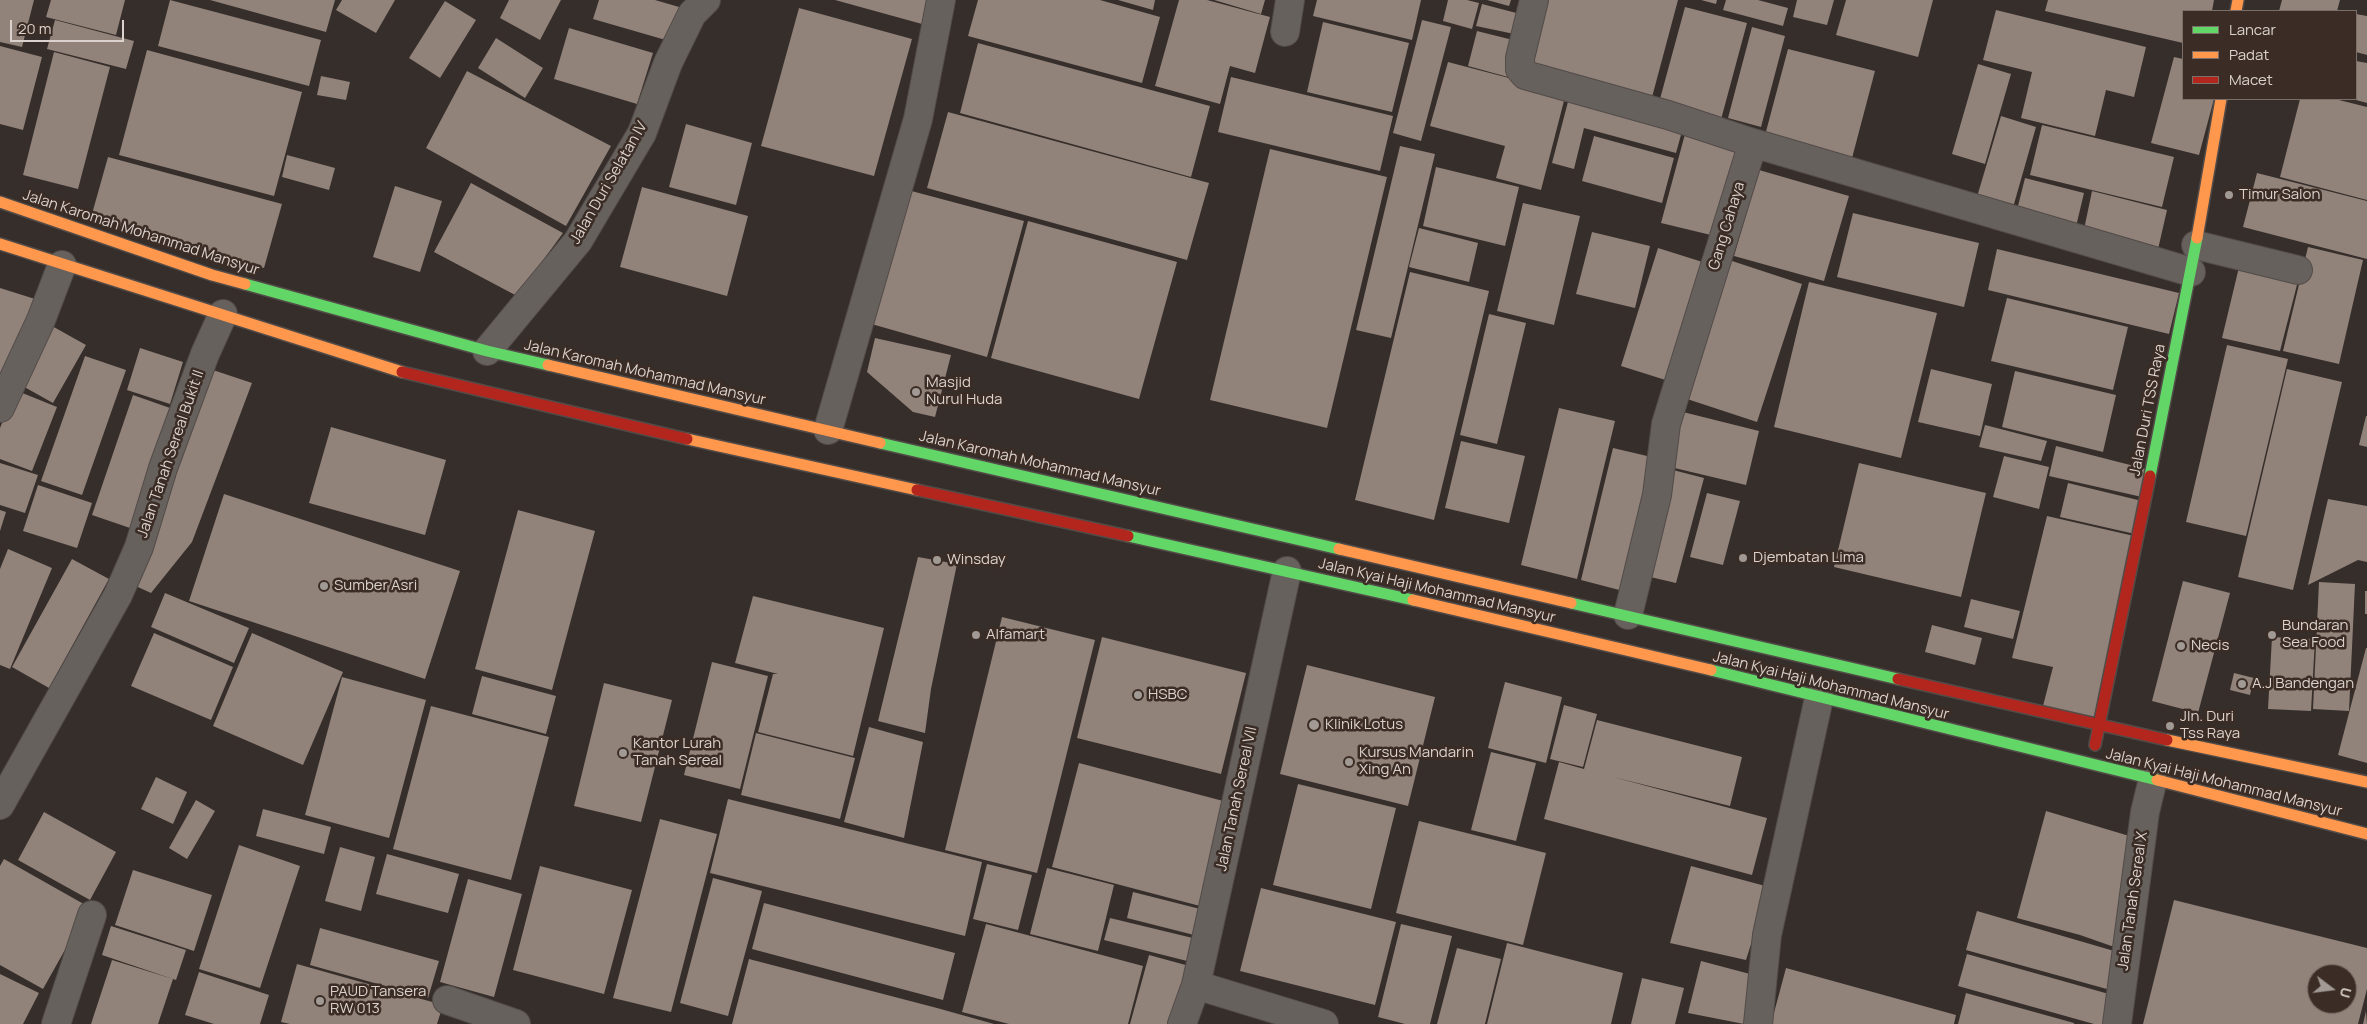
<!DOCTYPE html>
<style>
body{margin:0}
#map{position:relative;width:2367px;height:1024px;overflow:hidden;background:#362e2a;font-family:Manrope,sans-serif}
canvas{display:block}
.legend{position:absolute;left:2182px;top:10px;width:175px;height:90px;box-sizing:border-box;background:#3b2d25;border:1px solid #7b6f68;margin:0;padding:6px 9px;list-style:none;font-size:15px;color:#dbd2cd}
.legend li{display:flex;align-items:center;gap:10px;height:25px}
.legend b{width:25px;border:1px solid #7b6f68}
.north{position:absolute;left:2307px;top:964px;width:50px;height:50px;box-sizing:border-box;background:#3b2d25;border:1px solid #7b6f68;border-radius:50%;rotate:105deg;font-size:14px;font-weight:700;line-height:20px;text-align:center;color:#dbd2cd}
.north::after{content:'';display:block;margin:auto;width:18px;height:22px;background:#a19994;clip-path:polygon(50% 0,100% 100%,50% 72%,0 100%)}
.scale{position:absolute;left:10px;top:20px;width:114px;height:22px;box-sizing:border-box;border:2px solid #dbd2cd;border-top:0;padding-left:6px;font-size:15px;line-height:18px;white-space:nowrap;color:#dbd2cd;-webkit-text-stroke:4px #3b2d25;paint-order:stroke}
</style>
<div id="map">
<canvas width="2367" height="1024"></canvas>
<ul class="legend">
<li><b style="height:6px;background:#63d668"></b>Lancar</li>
<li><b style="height:6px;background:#ff974d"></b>Padat</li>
<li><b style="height:6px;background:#b3261e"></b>Macet</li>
</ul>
<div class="north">U</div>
<div class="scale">20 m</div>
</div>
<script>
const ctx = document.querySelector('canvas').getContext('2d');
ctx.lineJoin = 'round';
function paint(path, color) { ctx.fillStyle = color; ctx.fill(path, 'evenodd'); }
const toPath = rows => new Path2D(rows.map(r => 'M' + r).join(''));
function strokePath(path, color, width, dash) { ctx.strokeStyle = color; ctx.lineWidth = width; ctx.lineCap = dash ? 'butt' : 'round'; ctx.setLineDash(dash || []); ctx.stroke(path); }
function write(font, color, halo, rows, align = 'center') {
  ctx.font = font + ' Manrope,sans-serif'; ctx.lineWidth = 5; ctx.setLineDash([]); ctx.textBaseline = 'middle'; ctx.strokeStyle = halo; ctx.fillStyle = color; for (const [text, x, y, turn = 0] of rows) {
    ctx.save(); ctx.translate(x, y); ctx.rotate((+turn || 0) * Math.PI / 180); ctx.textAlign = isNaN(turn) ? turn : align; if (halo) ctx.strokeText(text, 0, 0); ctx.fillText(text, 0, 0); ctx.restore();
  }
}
paint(toPath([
 [0,0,34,0,22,47,0,42],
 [51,0,125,0,116,35,46,17],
 [170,0,321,40,309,86,158,46],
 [210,0,335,0,326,32],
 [342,0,395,0,376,33,336,10],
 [509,0,561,0,540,40,500,18],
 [599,0,655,0,686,9,676,43,593,19],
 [835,0,929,0,922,24],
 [978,0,1100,0,1160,17,1142,83,968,36],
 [1118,0,1155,0,1153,10],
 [1179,0,1207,0,1270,17,1255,73,1230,66,1220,104,1155,86],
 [1214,0,1265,0,1261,14],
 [1317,0,1421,0,1412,40,1313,16],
 [1448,0,1467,0,1479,3,1472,29,1443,21],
 [1487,0,1511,0,1509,6],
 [1548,0,1678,0,1651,101,1530,68],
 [1701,0,1717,0,1716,4],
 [1726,0,1758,0,1788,8,1783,26,1723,10],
 [1797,0,1834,0,1827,25,1793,17],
 [1846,0,1933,0,1918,57,1836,35],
 [2048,0,2214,0,2212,11,2183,11,2183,43,2045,11],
 [2282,0,2340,0,2337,11,2279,11],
 [445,1,476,20,440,78,409,58],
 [1482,4,1524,15,1519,35,1476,26],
 [1685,7,1747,23,1719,127,1657,110],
 [799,8,912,39,874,176,761,146],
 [1996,10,2146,47,2134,97,2106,90,2095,136,2021,118,2032,72,1983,60],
 [2356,14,2367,16,2367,55,2356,52],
 [55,20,134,41,126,69,47,49],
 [1422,20,1451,27,1421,141,1393,133],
 [1323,22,1409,43,1392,112,1307,92],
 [1752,27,1785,36,1761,127,1728,118],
 [569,28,653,53,637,104,554,79],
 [1477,31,1517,41,1508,77,1468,66],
 [496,38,543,68,525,98,478,68],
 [978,43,1210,106,1191,177,960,113],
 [0,46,42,57,23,130,0,124],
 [1788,49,1875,71,1851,162,1764,139],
 [147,50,302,92,274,196,119,155],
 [54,52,110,67,78,189,23,175],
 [2174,57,2183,59,2183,99,2214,99,2199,155,2151,143],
 [2356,61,2367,63,2367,103,2356,100],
 [1448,62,1566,93,1541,190,1496,178,1505,146,1430,126],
 [1978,64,2011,74,1985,164,1952,154],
 [467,71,611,146,566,226,426,148],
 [321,76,350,82,346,100,317,95],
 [1231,77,1393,116,1380,171,1218,132],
 [1570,94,1684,124,1676,153,1584,128,1574,169,1552,163],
 [2300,99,2335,99,2367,107,2367,200,2280,177],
 [948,112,1209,183,1187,260,927,188],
 [2001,116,2036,127,2010,218,1974,207],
 [686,124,752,143,736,205,669,187],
 [2042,125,2174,157,2162,207,2030,175],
 [1685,134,1738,149,1715,236,1661,223],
 [1594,136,1674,158,1662,203,1582,181],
 [1400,146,1435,154,1391,338,1356,330],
 [1270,149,1387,177,1327,428,1210,400],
 [287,155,335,168,329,190,282,177],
 [108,157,282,204,264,268,90,221],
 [1436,167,1519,187,1505,246,1423,226],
 [1759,170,1849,196,1824,281,1734,256],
 [2257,173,2367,201,2367,259,2243,227],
 [2025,178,2084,193,2074,235,2015,218],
 [471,183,563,233,517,296,434,252],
 [395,186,442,201,420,272,373,257],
 [642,187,748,216,727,296,620,267],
 [904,189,1024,221,987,357,868,323],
 [2092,191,2167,210,2156,258,2082,239],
 [1523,203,1580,216,1554,325,1497,311],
 [1853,213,1979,243,1964,307,1837,277],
 [1028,221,1177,262,1139,399,991,358],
 [1419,228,1478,243,1469,282,1409,267],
 [1592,232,1650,246,1635,308,1576,294],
 [2308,247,2363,260,2339,364,2283,351],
 [1658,248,1712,265,1675,383,1621,366],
 [1997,249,2179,293,2169,334,1988,290],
 [1726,259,1802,284,1757,422,1681,397],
 [2240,263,2299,277,2280,351,2222,338],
 [1410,272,1489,291,1434,520,1355,500],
 [1809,282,1937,313,1901,458,1774,427],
 [0,288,35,299,0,394],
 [2007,298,2128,327,2113,390,1991,361],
 [1489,314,1526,323,1497,444,1460,435],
 [52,326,86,345,53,403,19,384],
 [875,338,951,355,935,417,913,412,867,372],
 [2227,345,2288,359,2246,536,2186,522],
 [140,348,183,362,170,404,127,390],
 [85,356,126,370,82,495,41,481],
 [207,368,252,383,192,542,151,593,129,583],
 [1931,369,1992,384,1980,436,1918,422],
 [2287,369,2342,382,2293,590,2238,577],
 [2015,371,2116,395,2103,452,2002,427],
 [15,390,57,407,32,471,0,459,0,428],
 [133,395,170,408,130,528,92,515],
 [1559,408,1615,421,1577,579,1521,565],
 [1679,411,1759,431,1746,485,1666,466],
 [2366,416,2367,416,2367,447,2359,445],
 [1985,425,2047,441,2041,461,1979,447],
 [331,427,446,460,425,535,309,503],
 [1461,441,1525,456,1509,523,1445,508],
 [2056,446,2146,469,2142,497,2049,476],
 [1613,448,1660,459,1627,592,1581,580],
 [2004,456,2049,467,2039,509,1993,497],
 [0,463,38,475,25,513,0,505],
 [1859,463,1986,493,1961,597,1834,567],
 [1673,470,1704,478,1676,583,1646,576],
 [2068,483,2142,501,2135,534,2060,517],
 [38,485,92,503,77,548,23,531],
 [1707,493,1740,501,1723,565,1690,557],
 [224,494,460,571,425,679,189,601],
 [2328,499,2367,506,2367,562,2358,560,2308,585],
 [0,510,6,512,0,531],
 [518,510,595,531,552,690,475,669],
 [2047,516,2134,536,2094,718,2043,706,2053,667,2012,658],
 [8,549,52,568,10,669,0,665,0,569],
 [918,557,957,564,931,689,925,733,878,721],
 [72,559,109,579,49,688,12,667],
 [2183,581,2230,593,2198,713,2152,701],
 [2319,582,2355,584,2349,711,2313,709],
 [2365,591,2367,591,2367,614,2365,614],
 [165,593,249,628,234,663,151,627],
 [753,596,884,628,853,756,758,732,773,674,778,674,735,663],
 [1971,599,2020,611,2013,639,1964,627],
 [1002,617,1095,640,1037,873,945,850],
 [1932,625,1982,638,1975,665,1925,652],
 [154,633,233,667,211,720,131,686],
 [252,633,343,672,303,765,213,726],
 [1102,637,1246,673,1221,774,1077,738],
 [2272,637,2315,639,2311,711,2268,709],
 [2366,648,2367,648,2367,763,2338,755],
 [712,662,768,676,740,789,684,775],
 [1307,665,1435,697,1408,806,1280,774],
 [2234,673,2254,678,2250,695,2230,690],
 [482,676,556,696,546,734,472,714],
 [342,677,426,700,389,838,305,815],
 [1505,682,1562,697,1546,763,1488,748],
 [604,683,672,700,641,822,574,806],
 [1564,705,1597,714,1583,767,1550,759],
 [431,706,549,737,511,880,393,849],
 [1597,720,1742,757,1730,806,1613,777,1767,818,1752,875,1544,819,1559,762,1584,769],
 [869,727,923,742,904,838,844,822],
 [756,733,855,758,840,819,741,795],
 [1491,752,1536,763,1516,841,1471,830],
 [1079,763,1227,802,1200,906,1052,867],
 [156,777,187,792,173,824,141,809],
 [1298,784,1396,808,1371,909,1273,885],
 [728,799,982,862,965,936,710,873],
 [196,800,215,811,187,859,169,848],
 [263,809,331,827,324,854,256,836],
 [2046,811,2136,838,2120,949,2080,935,2017,918],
 [44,812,116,852,90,900,18,860],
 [660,819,717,834,671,1012,613,998],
 [1419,821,1546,853,1523,945,1396,913],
 [239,845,300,866,260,988,199,969],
 [340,847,375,857,361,911,325,901],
 [387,854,459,874,448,913,376,894],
 [4,859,89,907,43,989,0,965,0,866],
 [987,864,1032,875,1018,930,973,919],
 [540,866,632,890,604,994,513,970],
 [1691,866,1769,887,1746,960,1670,943],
 [1047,868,1114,885,1098,951,1030,934],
 [133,870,212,895,194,951,115,925],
 [713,878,762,891,728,1016,680,1003],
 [468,879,522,894,494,997,440,982],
 [1261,888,1396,922,1375,1005,1240,971],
 [1133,892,1208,911,1202,937,1127,918],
 [2174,900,2367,948,2367,989,2358,1024,2143,1024],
 [2317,974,2347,974,2347,1004,2317,1004],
 [764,903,955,953,943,1000,752,949],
 [1977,911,2121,953,2114,991,1966,950],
 [1110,918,1201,940,1195,963,1104,940],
 [986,924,1143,966,1128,1024,1009,1024,962,1012],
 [1401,924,1452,936,1430,1024,1405,1024,1378,1017],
 [111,926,186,950,176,980,102,955],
 [320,928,439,961,428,998,310,965],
 [1507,943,1623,973,1611,1024,1487,1024],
 [1457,948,1501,959,1485,1024,1437,1024],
 [1967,954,2116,996,2111,1024,2094,1024,1958,986],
 [1149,955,1193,967,1176,1024,1130,1024],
 [749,959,937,1008,994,1024,732,1024],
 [112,960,173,979,158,1024,91,1024],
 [1701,961,1750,974,1744,1024,1688,1013],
 [297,964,443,1005,437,1024,290,1024,281,1022],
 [1786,968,1956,1015,1954,1024,1771,1024],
 [199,972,269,995,260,1024,214,1024,185,1015],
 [0,974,39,993,23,1024,0,1024],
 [1642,978,1684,988,1675,1024,1631,1024],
 [1966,993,2074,1023,2074,1024,1958,1024],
 [2366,1011,2367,1024,2363,1024]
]), '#91827a');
const street = toPath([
 [1534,0,1520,58,1520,69,1525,75,1668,115,1753,143,1666,424,1657,495,1628,615],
 [1285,32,1290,0],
 [1753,143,2191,272],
 [2196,245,2298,270],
 [487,351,578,241,642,133,668,63,692,14,706,0],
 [0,408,41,320,62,265],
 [828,430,918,119,941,0],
 [0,805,118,595,139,547,163,468,205,354,223,314],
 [1196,985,1324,1024],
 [447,1000,516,1024],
 [56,1024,92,915],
 [1182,1024,1196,985,1287,571],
 [1758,1024,1767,935,1819,698],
 [2117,1024,2145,812,2153,779]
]);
const fast = toPath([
 [245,284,487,351,548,365],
 [880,443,1339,549],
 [2150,476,2197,238],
 [1128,536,1413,600],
 [1571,603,1898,679],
 [1711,670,2157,780]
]);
const slow = toPath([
 [2236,11,2238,0],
 [0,202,212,275,245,284],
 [2197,238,2221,99],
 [0,244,402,372],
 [548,365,880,443],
 [687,439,917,490],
 [1339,549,1571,603],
 [1413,600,1711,670],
 [2167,740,2367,782],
 [2157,780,2367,834]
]);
const jam = toPath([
 [402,372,687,439],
 [917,490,1128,536],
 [1898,679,2167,740],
 [2095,745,2150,476]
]);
strokePath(street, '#524b48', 30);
strokePath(fast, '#524b48', 14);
strokePath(slow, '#524b48', 14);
strokePath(jam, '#524b48', 14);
strokePath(street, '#67615e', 28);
strokePath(fast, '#63d668', 11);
strokePath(slow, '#ff974d', 11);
strokePath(jam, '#b3261e', 11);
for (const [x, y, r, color] of [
 [2229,195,5,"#a19994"],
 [916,392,5,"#a19994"],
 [1743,558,5,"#a19994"],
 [937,560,5,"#a19994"],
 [324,586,5,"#a19994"],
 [976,635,5,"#a19994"],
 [2272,635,5,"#a19994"],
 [2181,646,5,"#a19994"],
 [2242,684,5,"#a19994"],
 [1138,695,5,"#a19994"],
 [1314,725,6,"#a19994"],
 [2170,726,5,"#a19994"],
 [623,753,5,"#a19994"],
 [1349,762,5,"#a19994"],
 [320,1001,5,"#a19994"]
]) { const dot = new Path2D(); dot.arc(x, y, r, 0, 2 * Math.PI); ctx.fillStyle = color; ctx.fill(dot); strokePath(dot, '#3b2d25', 2); }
write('15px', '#dbd2cd', '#3b2d25', [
 ["Jalan Duri Selatan IV",609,183,-60],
 ["Gang Cahaya",1727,226,-73],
 ["Jalan Karomah Mohammad Mansyur",141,233,18],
 ["Jalan Karomah Mohammad Mansyur",645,373,13],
 ["Jalan Duri TSS Raya",2148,410,-79],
 ["Jalan Tanah Sereal Bukit II",171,454,-71],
 ["Jalan Karomah Mohammad Mansyur",1040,464,13],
 ["Jalan Kyai Haji Mohammad Mansyur",1437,591,13],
 ["Jalan Kyai Haji Mohammad Mansyur",1831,686,14],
 ["Jalan Kyai Haji Mohammad Mansyur",2224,783,14],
 ["Jalan Tanah Sereal VII",1237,799,-78],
 ["Jalan Tanah Sereal X",2133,901,-82]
]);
write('15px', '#dbd2cd', '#3b2d25', [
 ["Timur Salon",2239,195],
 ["Masjid",926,383],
 ["Nurul Huda",926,400],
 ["Djembatan Lima",1753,558],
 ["Winsday",947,560],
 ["Sumber Asri",334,586],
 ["Bundaran",2282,626],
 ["Sea Food",2282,643],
 ["Alfamart",986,635],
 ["Necis",2191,646],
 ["A.J Bandengan",2252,684],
 ["HSBC",1148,695],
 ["Jln. Duri",2180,717],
 ["Tss Raya",2180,734],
 ["Klinik Lotus",1325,725],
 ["Kantor Lurah",633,744],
 ["Tanah Sereal",633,761],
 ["Kursus Mandarin",1359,753],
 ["Xing An",1359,770],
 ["PAUD Tansera",330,992],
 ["RW 013",330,1009]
], 'left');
</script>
